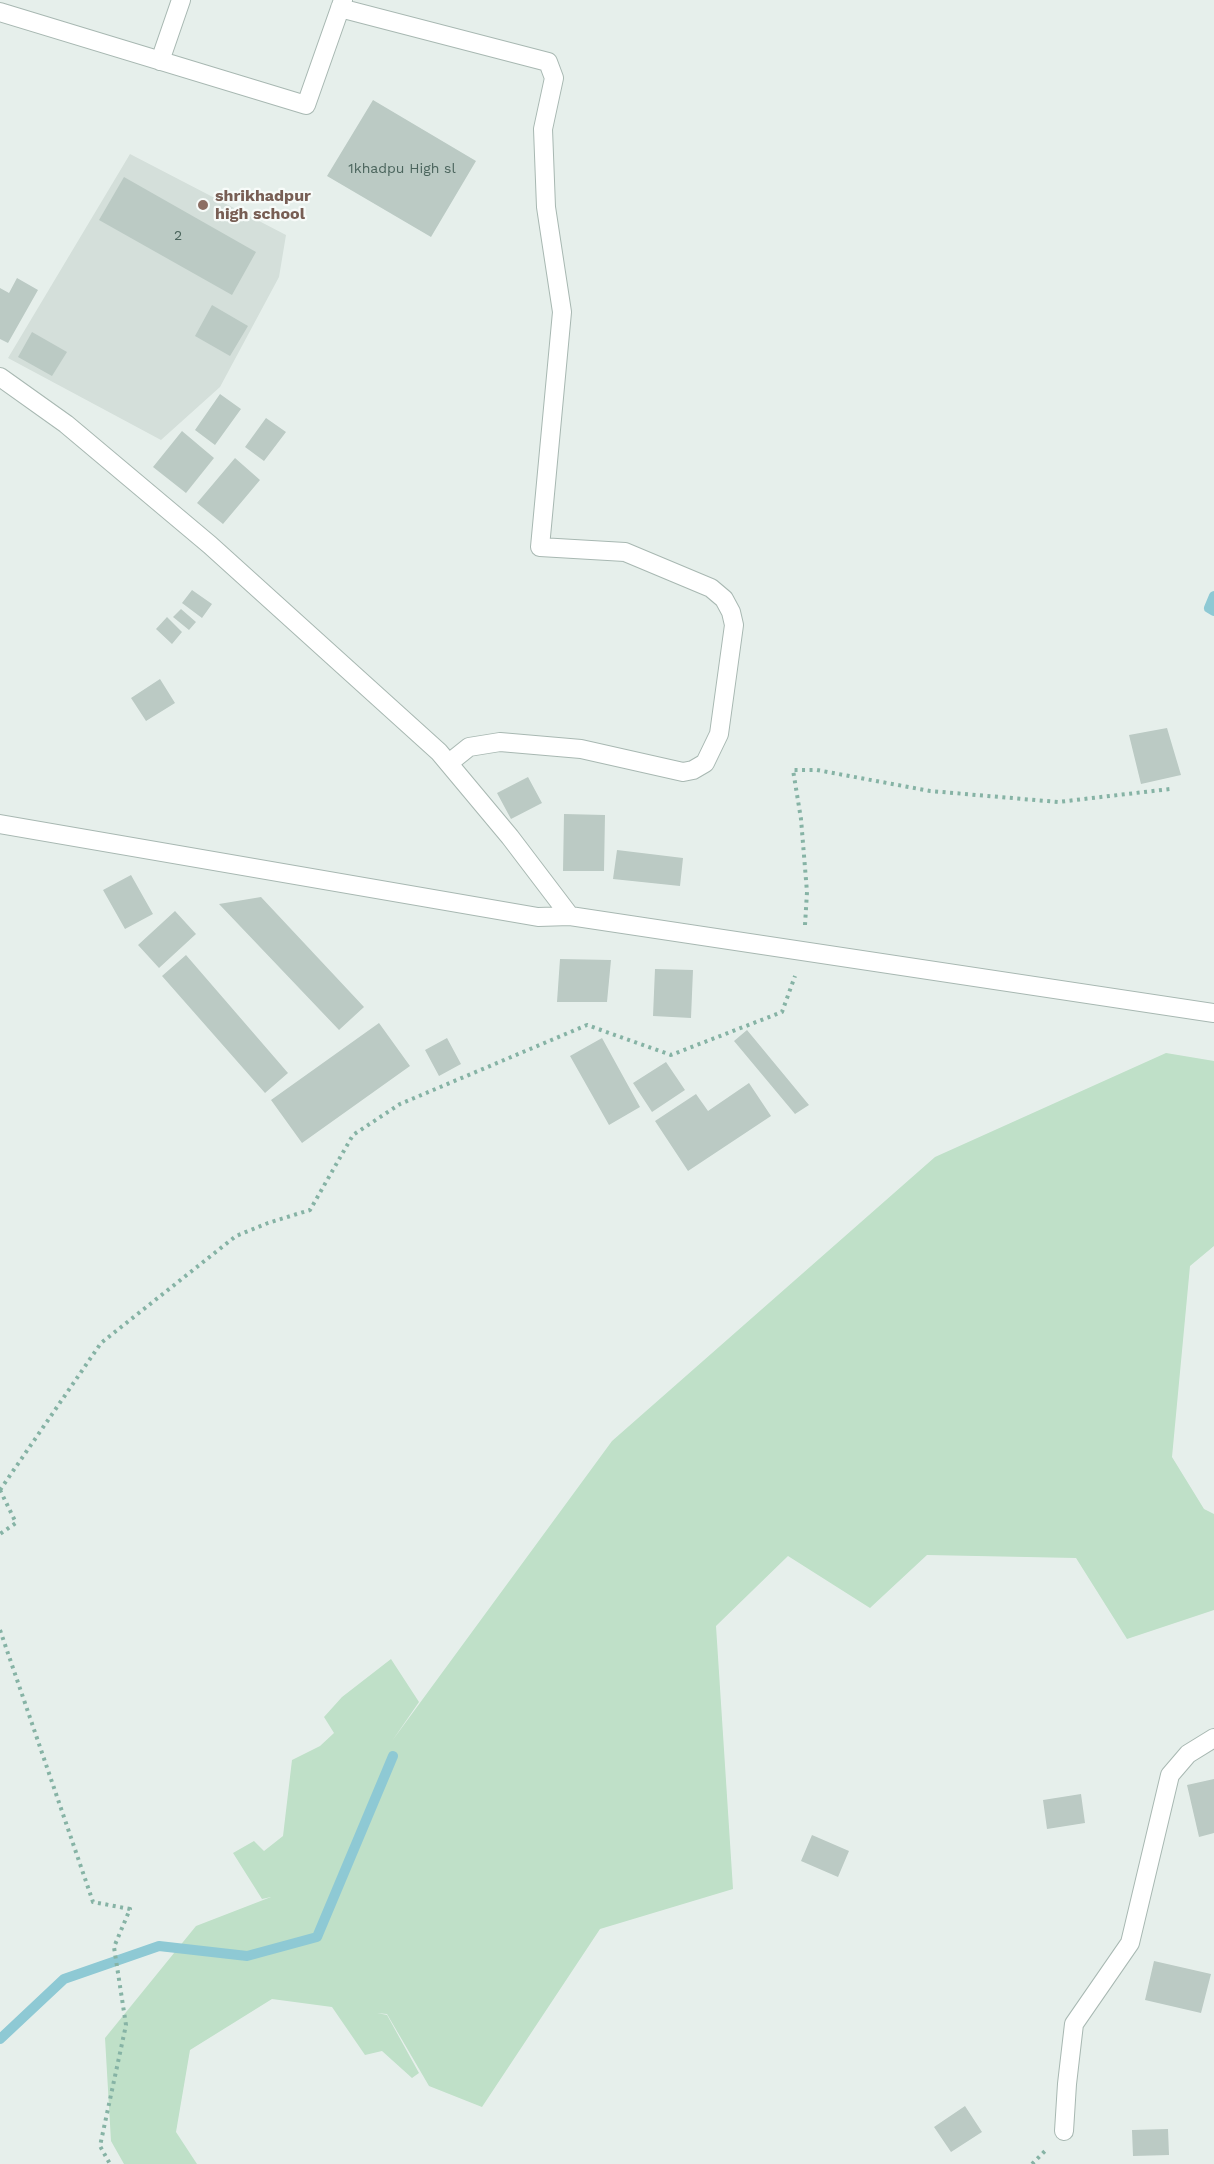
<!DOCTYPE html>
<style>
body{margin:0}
canvas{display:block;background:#e6efeb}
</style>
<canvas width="1214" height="2164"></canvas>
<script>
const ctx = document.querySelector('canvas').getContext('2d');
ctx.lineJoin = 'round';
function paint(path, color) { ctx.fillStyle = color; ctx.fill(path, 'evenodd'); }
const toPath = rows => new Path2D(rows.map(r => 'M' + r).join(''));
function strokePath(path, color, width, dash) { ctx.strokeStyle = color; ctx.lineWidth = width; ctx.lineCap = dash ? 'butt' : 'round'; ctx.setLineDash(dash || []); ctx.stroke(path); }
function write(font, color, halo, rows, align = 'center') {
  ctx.font = font + ' "Work Sans",sans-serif'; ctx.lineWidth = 4.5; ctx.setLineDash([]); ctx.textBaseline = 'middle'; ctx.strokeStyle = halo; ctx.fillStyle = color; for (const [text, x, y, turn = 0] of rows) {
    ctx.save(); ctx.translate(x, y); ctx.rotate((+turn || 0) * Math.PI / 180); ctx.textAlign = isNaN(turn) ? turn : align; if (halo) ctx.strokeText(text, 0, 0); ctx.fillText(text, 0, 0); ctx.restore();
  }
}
paint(toPath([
 [130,154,286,235,279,277,220,387,161,440,8,358]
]), '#d4dfda');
paint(toPath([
 [1166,1053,1214,1061,1214,1246,1190,1266,1172,1457,1204,1509,1214,1514,1214,1610,1127,1639,1076,1558,927,1555,870,1608,788,1556,716,1626,733,1889,600,1929,482,2107,429,2086,387,2014,377,2013,387,2015,419,2073,412,2078,382,2051,365,2055,332,2007,272,1999,190,2050,176,2132,197,2164,124,2164,111,2141,105,2038,196,1926,271,1897,262,1899,233,1853,254,1841,264,1851,283,1836,292,1760,320,1746,334,1733,324,1717,342,1697,391,1659,419,1702,392,1741,612,1441,935,1157]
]), '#bfe0c8');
strokePath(toPath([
 [1214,596,1209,608,1214,611],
 [0,2039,64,1979,159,1946,247,1956,317,1937,393,1756]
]), '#8ec9d4', 10);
paint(toPath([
 [373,100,476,161,431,237,327,176],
 [124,177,256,252,232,295,99,220],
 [17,278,38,290,8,343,0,339,0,288,9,293],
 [212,305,248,326,230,356,195,336],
 [32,332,67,352,52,376,18,357],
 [220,394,241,409,215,445,195,430],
 [266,418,286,432,264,461,245,447],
 [182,431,214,458,186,493,153,467],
 [235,458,260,480,223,524,197,503],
 [192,590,212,604,202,618,182,603],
 [181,609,196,622,189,630,173,617],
 [167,617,182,632,172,644,156,629],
 [160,679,175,703,146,721,131,698],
 [1167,728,1181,775,1141,784,1129,735],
 [528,777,542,803,511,819,497,793],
 [564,814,605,815,604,871,563,871],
 [617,850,683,858,680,886,613,879],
 [131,875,153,914,125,929,103,890],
 [261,897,364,1007,339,1030,219,904],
 [175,911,196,934,159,968,138,945],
 [186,955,288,1073,265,1093,162,976],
 [560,959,611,960,607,1002,557,1002],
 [655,969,693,970,691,1018,653,1016],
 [379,1023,410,1066,302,1143,271,1100],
 [747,1030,809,1105,795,1114,734,1041],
 [447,1038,461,1064,439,1076,425,1050],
 [602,1038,640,1107,609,1125,570,1056],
 [666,1062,685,1090,652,1112,633,1083],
 [749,1083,771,1116,688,1171,655,1121,696,1094,708,1111],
 [1214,1779,1214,1833,1199,1837,1187,1785],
 [1081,1794,1085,1823,1047,1829,1043,1800],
 [812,1835,849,1851,838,1877,801,1861],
 [1154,1961,1211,1974,1201,2013,1145,2000],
 [965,2106,982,2132,951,2152,934,2127],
 [1168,2129,1169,2155,1133,2156,1132,2130]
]), '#bbcac4');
const service = toPath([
 [340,8,548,62,554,78,543,129,546,207,562,312,540,547,625,552,711,588,724,599,731,612,734,625,719,734,705,763,693,770,683,772,581,749,500,742,469,747,449,763],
 [0,12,306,105,343,0],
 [160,61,181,0]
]);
const minor = toPath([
 [0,377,66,424,210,545,439,752,510,837,570,916],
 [0,824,538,917,570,916,1214,1013],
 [1064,2131,1067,2084,1074,2024,1130,1943,1170,1775,1188,1754,1214,1738]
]);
strokePath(service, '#a8b8b2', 20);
strokePath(minor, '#a8b8b2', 20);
strokePath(toPath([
 [805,925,807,892,801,819,793,770,817,770,930,791,1058,802,1170,789],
 [0,1490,101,1343,236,1236,268,1223,310,1210,353,1135,400,1104,587,1025,671,1055,782,1012,795,976],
 [0,1490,16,1523,0,1534],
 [0,1630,93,1902,130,1909,114,1947,126,2025,100,2146,110,2164],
 [1032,2164,1046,2150]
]), '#86b3a5', 4, [3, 4.5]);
strokePath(service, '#fff', 18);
strokePath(minor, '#fff', 18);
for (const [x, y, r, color] of [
 [203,205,6,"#8d6e63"]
]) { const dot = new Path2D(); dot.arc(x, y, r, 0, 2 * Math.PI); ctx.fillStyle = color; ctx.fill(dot); strokePath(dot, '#f7fbf9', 2); }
write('14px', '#4a645c', null, [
 ["1khadpu High sl",402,169],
 ["2",178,236]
]);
write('bold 16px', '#785e54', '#f7fbf9', [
 ["shrikhadpur",215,196],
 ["high school",215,214]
], 'left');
</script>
